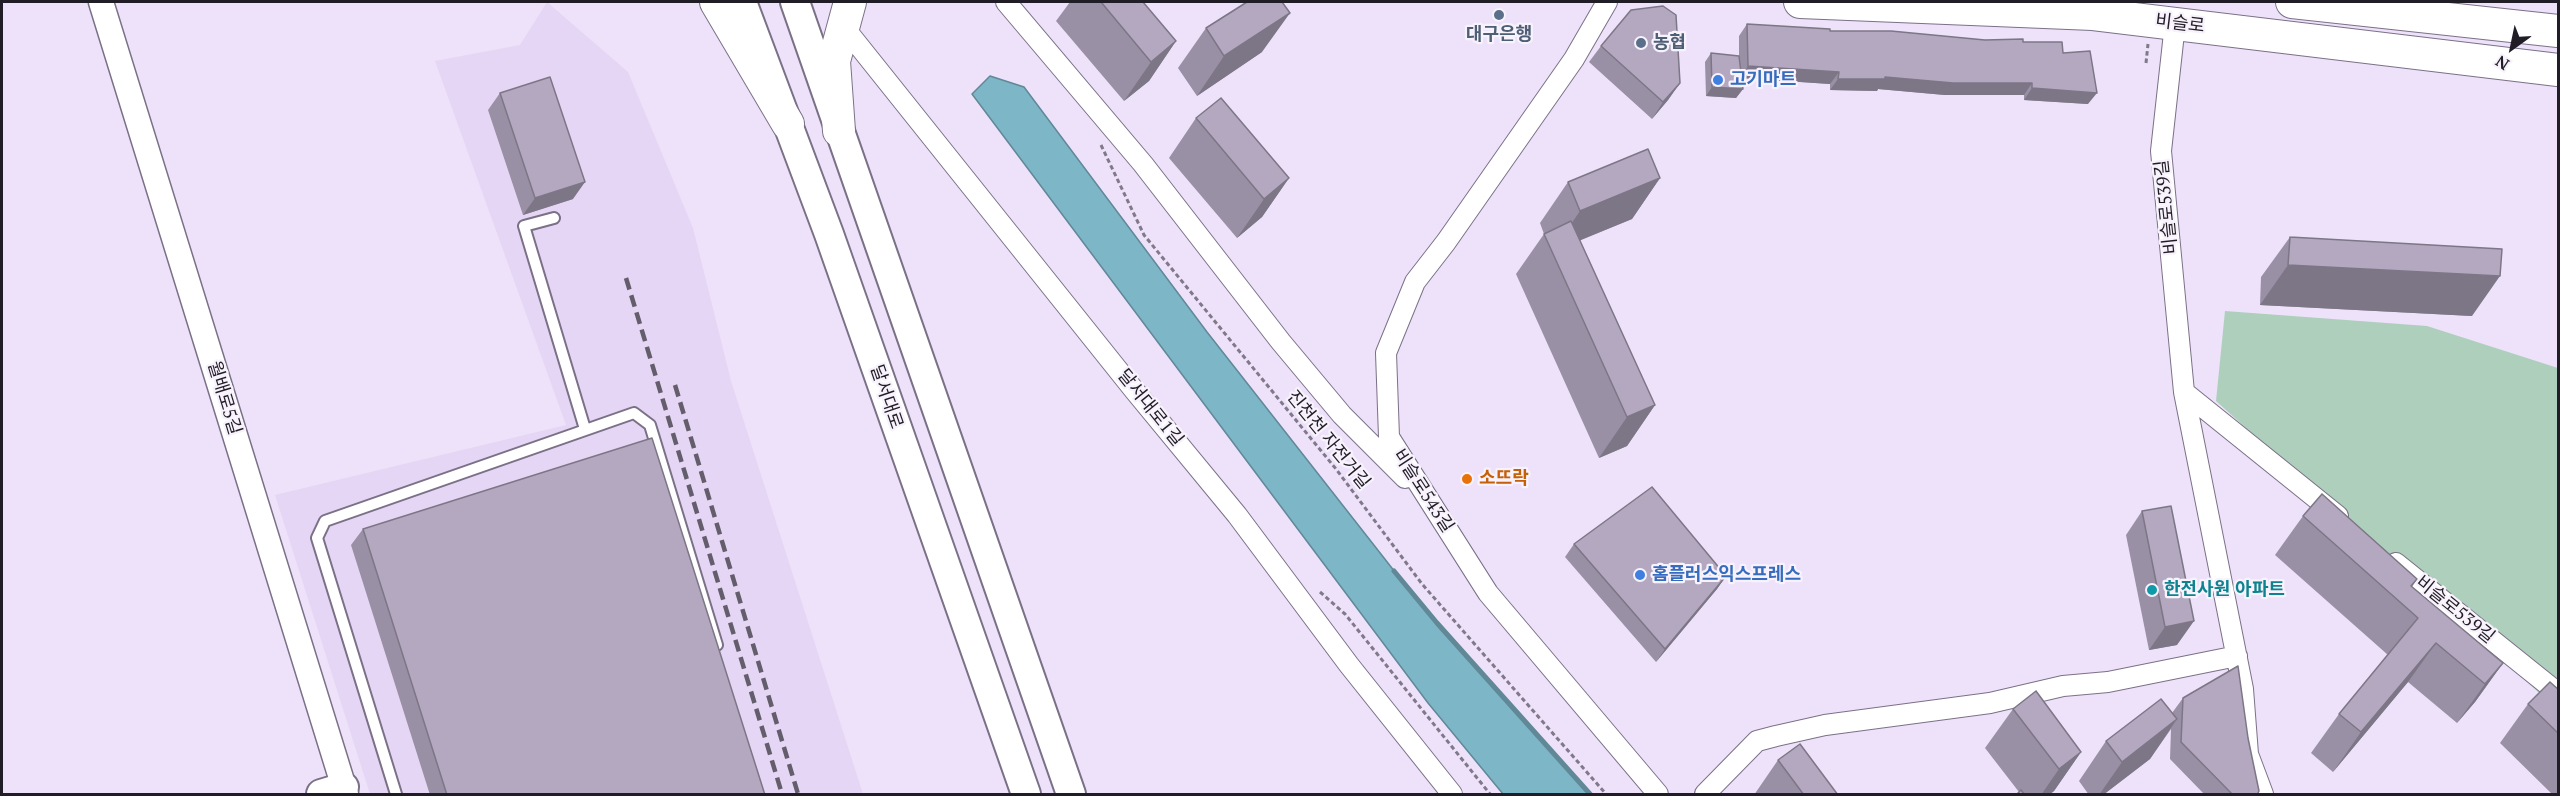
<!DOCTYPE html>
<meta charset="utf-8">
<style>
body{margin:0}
#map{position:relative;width:2560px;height:796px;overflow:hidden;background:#ede2fa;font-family:"PT Serif",serif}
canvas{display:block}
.frame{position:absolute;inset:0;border:3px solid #211d26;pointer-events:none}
.north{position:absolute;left:2482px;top:18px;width:60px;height:60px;-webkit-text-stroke:4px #f7f2fc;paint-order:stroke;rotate:213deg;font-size:16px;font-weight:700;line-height:24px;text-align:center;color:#211d26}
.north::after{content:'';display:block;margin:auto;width:21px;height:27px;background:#211d26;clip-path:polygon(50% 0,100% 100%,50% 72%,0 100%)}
</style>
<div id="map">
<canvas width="2560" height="796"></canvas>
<div class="frame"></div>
<div class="north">N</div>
</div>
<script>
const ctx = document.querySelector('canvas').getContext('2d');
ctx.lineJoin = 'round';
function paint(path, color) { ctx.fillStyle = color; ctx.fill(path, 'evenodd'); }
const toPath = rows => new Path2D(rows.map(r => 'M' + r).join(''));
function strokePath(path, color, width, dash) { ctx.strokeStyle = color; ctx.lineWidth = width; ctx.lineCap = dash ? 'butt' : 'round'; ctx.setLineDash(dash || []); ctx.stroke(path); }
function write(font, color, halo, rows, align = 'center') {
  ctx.font = font + ' "PT Serif","Noto Sans KR",serif'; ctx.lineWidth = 4.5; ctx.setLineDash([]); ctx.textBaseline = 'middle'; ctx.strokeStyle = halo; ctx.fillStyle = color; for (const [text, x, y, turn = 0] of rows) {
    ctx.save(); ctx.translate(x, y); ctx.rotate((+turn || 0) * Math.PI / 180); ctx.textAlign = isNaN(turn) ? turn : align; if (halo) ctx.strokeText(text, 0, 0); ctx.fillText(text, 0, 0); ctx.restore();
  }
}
paint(toPath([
 [547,2,628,72,693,228,731,381,863,794,370,794,275,495,566,425,435,61,520,45]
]), '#e5d6f5');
paint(toPath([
 [2225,311,2427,326,2558,368,2558,710,2216,401]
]), '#aecfbc');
const water = toPath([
 [990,76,1024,87,1207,332,1395,572,1437,623,1590,794,1503,794,1428,703,972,94,990,76]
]);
paint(water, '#7db6c6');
strokePath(water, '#618896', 1.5);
strokePath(toPath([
 [1394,571,1437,623,1590,794]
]), '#618896', 5);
const service = toPath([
 [554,218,524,226,585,429],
 [396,794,317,538,325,521,634,413,650,425,717,645]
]);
const minor = toPath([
 [1006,2,1143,164,1281,342,1342,415,1405,478],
 [1607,2,1574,59,1446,242,1415,282,1386,353,1389,437,1488,593,1658,794],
 [2175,24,2161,151,2184,392,2243,689,2248,754,2263,794],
 [843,26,1134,390,1237,515,1349,665,1452,794],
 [2184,392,2338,516],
 [2396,563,2558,693],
 [1705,794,1757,741,1776,736,1825,725,1990,703,2063,686,2108,682,2237,656]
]);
const tertiary = toPath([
 [101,2,346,794]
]);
const secondary = toPath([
 [742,2,829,234,1026,794],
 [795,2,1071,794],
 [321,794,344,787]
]);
const primary = toPath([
 [716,2,788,124],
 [1800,2,2093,14,2558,70],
 [2292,2,2558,31],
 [839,131,834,61,850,2]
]);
strokePath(service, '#7b7187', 14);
strokePath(minor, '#7b7187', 22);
strokePath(tertiary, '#7b7187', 27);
strokePath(secondary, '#7b7187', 32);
strokePath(primary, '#7b7187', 34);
strokePath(toPath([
 [2146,63,2148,44],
 [1101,145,1144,235,1336,469,1422,584,1606,794],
 [1320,592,1345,614,1490,794]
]), '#807989', 3, [4.5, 3]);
strokePath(service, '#fff', 10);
strokePath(minor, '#fff', 20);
strokePath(tertiary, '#fff', 24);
strokePath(secondary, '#fff', 28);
strokePath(primary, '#fff', 32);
strokePath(toPath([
 [626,278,782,794],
 [675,385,798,794]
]), '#645e6c', 4.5, [12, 6]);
paint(toPath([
 [1070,2,1143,2,1176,41,1149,81,1124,101,1056,21],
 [1747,24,1830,31,2023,42,2063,53,2088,104,2024,100,2024,95,1945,95,1878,89,1877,91,1830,90,1830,84,1741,78,1743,89,1736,98,1706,96,1705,62,1711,53,1739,57,1739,36],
 [1206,28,1262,52,1197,96,1178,68],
 [1601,46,1680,83,1668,100,1652,119,1589,62],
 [500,93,573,199,523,215,488,110],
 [1196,118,1289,178,1262,217,1237,238,1169,158],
 [1660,178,1632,219,1580,240,1655,405,1627,446,1599,458,1516,274,1544,234,1540,223,1568,182],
 [2290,237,2472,316,2260,305,2261,277],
 [2142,511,2177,645,2149,650,2126,535],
 [2303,516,2417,579,2412,587,2503,663,2475,702,2457,723,2408,682,2333,772,2311,753,2339,714,2388,655,2275,555],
 [363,529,765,795,430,795,351,545],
 [1574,544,1726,576,1717,589,1656,662,1565,557],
 [2559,690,2559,795,2553,795,2500,743,2528,704],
 [2183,698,2248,738,2257,795,2205,795,2170,759,2171,729,2150,759,2103,795,2089,795,2079,781,2106,741,2172,713],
 [2013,709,2081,752,2054,791,2049,795,2016,795,2019,792,1985,748],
 [1778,760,1838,795,1754,795]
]), '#9a90a5');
paint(toPath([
 [1290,13,1262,52,1197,96,1224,56],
 [1176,41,1149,81,1124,101,1151,62],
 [1748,66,1839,72,1830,84,1740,78],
 [1885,77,2032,83,2024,95,1945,95,1878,89,1877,91,1830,90,1838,79],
 [1680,83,1668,100,1652,119,1663,102],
 [1712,87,1743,89,1736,98,1706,96],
 [2032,88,2097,93,2088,104,2024,100],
 [1289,178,1262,217,1237,238,1264,199],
 [1660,178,1632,219,1552,252,1580,211],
 [585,182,573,199,523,215,535,198],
 [2288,265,2500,276,2472,316,2260,305],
 [1655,405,1627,446,1599,458,1627,417],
 [1726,576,1717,589,1656,662,1665,649],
 [2194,621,2177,645,2149,650,2165,627],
 [2436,643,2408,682,2333,772,2361,732],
 [2503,663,2475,702,2457,723,2485,684],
 [2177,719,2150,759,2103,795,2099,795,2122,762],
 [2081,752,2054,791,2049,795,2041,795,2059,769]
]), '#7d7686');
const building = toPath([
 [1101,2,1143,2,1176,41,1151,62,1101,2],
 [1247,2,1282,2,1290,13,1224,56,1206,28,1247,2],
 [1663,6,1676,15,1680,83,1663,102,1601,46,1631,10,1663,6],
 [1747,24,1830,29,1830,31,1891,31,1985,40,2023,39,2023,42,2062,42,2063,53,2090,51,2097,93,2032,88,2032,83,1953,83,1885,77,1885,79,1838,79,1839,72,1748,66,1747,24],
 [1711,53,1739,56,1743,89,1712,87,1711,53],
 [550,77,585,182,535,198,500,93,550,77],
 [1221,98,1289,178,1264,199,1196,118,1221,98],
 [1648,149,1660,178,1580,211,1568,182,1648,149],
 [1571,221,1655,405,1627,417,1544,234,1571,221],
 [2290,237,2502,249,2500,276,2288,265,2290,237],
 [652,438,765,795,447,795,363,529,652,438],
 [1652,487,1726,576,1665,649,1574,544,1652,487],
 [2322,494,2417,579,2411,586,2503,663,2485,684,2436,643,2361,732,2339,714,2418,618,2303,516,2322,494],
 [2171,506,2194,621,2165,627,2142,511,2171,506],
 [2238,666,2248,738,2259,791,2257,795,2233,795,2181,742,2183,698,2238,666],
 [2550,682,2559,690,2559,734,2528,704,2550,682],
 [2036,691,2081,752,2059,769,2013,709,2036,691],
 [2161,699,2177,719,2122,762,2106,741,2161,699],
 [1800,744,1838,795,1804,795,1778,760,1800,744],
 [2021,790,2025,795,2016,795,2021,790]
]);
paint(building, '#b3a8c0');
strokePath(building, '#7d7686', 1.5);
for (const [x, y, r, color] of [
 [1499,15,6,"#5c6f8a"],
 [1641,43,6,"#5c6f8a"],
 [1718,80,6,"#3f7fe0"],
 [1467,479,6,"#e8710a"],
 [1640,575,6,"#3f7fe0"],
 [2152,590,6,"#0f9aa8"]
]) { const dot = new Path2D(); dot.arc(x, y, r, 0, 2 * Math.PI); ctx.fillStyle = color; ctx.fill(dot); strokePath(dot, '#f7f2fc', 2); }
write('18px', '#211d26', '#f7f2fc', [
 ["비슬로",2180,24,7],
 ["비슬로539길",2167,207,-96],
 ["달서대로",886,397,71],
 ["월배로5길",224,398,73],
 ["달서대로1길",1150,408,51],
 ["진천천 자전거길",1328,440,51],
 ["비슬로543길",1423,491,57],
 ["비슬로539길",2455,610,39]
]);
write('bold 18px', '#4e5e75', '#f7f2fc', [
 ["대구은행",1499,35],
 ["농협",1653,43,"left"]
]);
write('bold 18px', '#366cbe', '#f7f2fc', [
 ["고기마트",1730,80],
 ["홈플러스익스프레스",1652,575]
], 'left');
write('bold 18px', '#c56008', '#f7f2fc', [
 ["소뜨락",1479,479]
], 'left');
write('bold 18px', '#0d838f', '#f7f2fc', [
 ["한전사원 아파트",2164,590]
], 'left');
</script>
